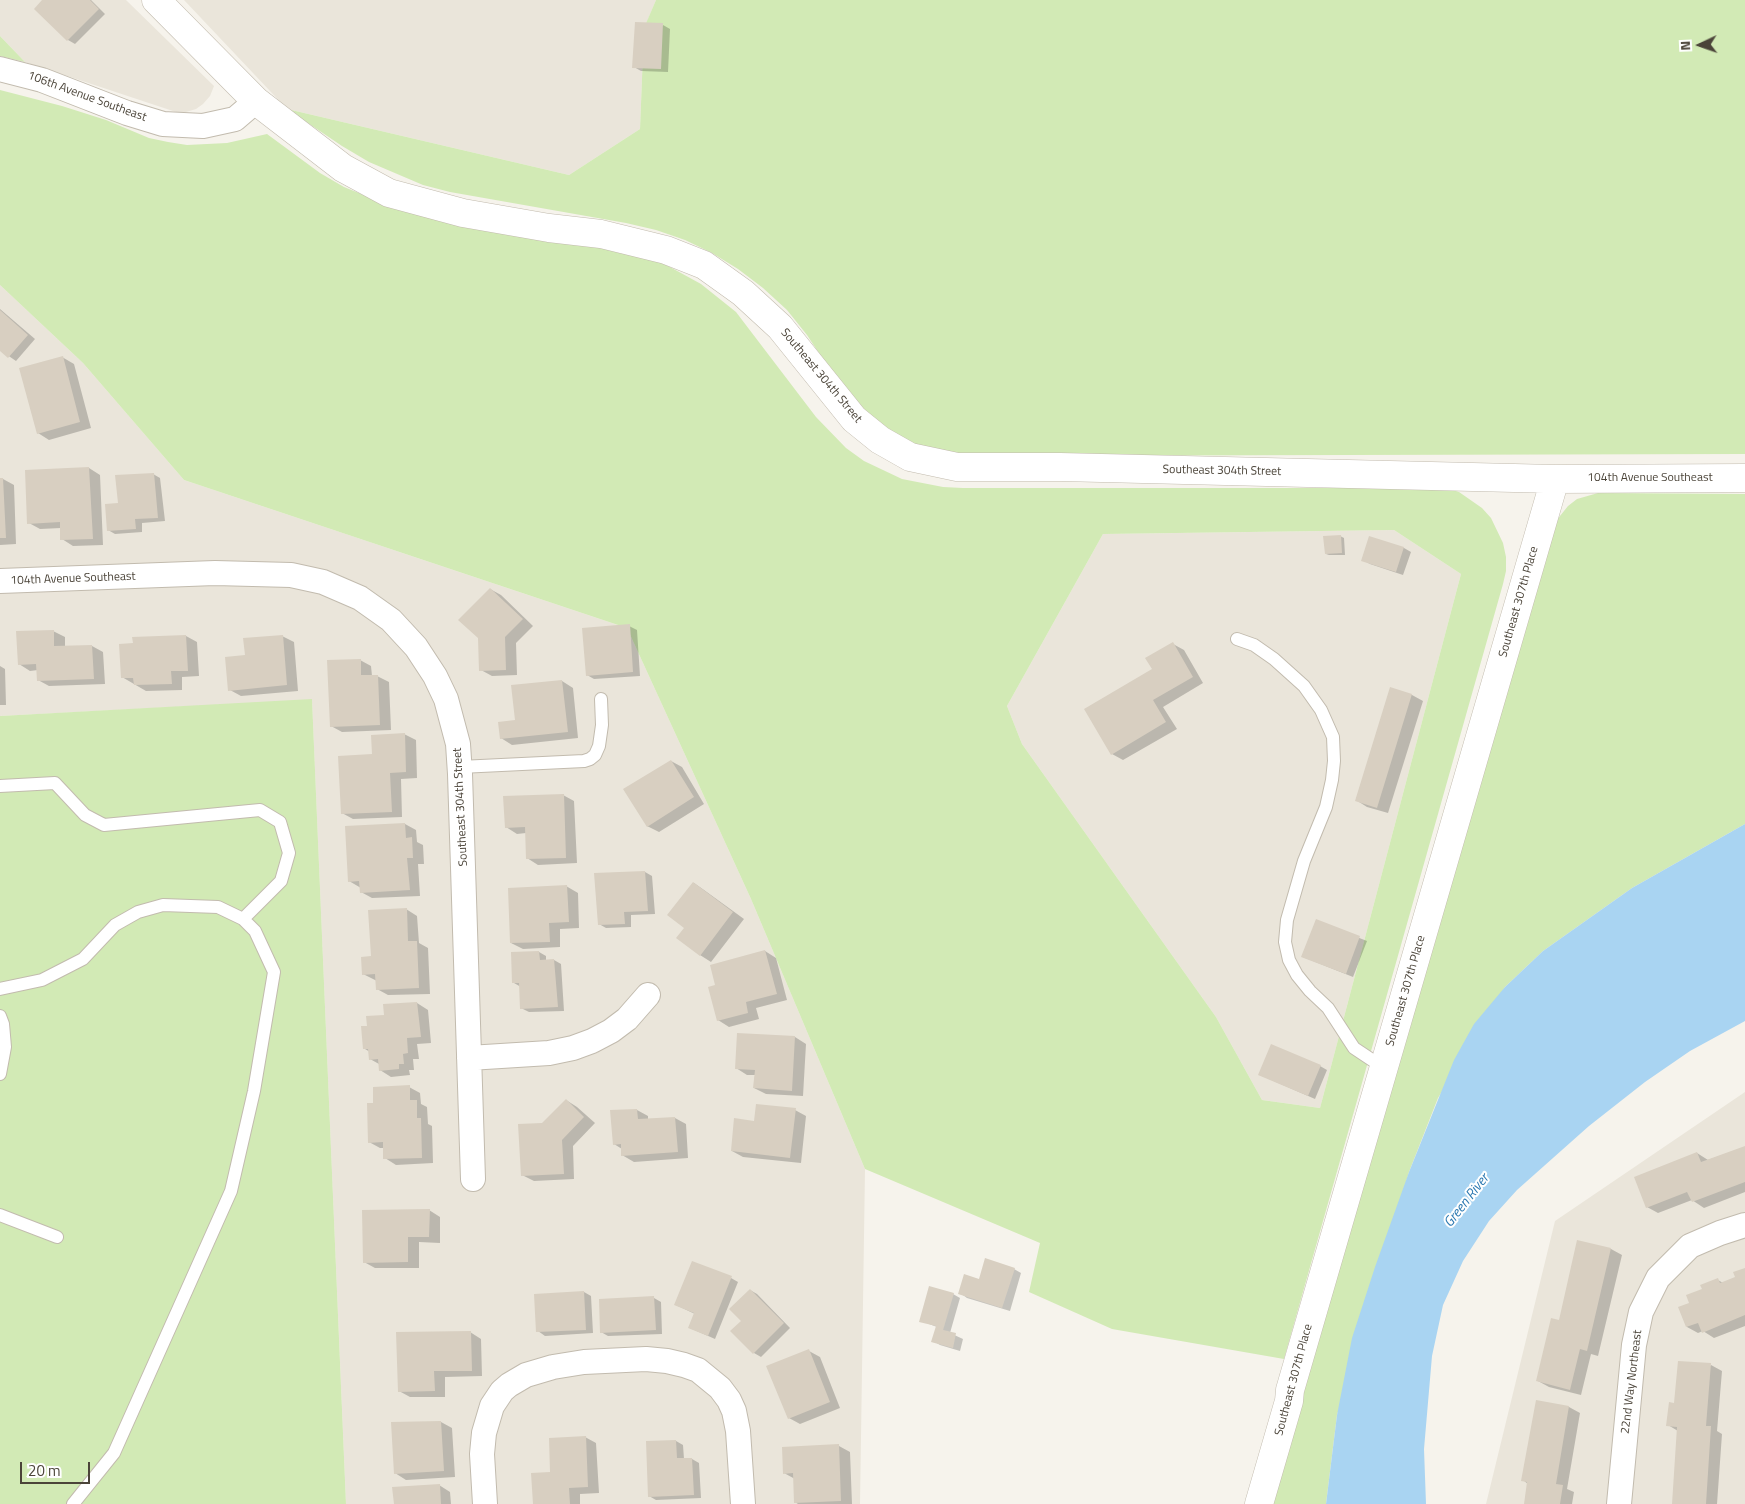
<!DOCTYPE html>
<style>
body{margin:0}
#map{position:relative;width:1745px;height:1504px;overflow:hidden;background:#f6f3ec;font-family:"Titillium Web",sans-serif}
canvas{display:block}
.north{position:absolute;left:1675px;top:20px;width:50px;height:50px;-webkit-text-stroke:4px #fff;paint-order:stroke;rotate:267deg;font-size:14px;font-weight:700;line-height:20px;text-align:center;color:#4b4439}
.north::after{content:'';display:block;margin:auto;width:18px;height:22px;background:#4b4439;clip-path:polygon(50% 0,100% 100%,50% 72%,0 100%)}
.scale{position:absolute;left:20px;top:1462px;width:70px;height:22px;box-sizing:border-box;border:2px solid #4b4439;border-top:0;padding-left:6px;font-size:15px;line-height:18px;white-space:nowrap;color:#4b4439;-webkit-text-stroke:4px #fff;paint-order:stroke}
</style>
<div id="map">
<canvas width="1745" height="1504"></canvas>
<div class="north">N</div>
<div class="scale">20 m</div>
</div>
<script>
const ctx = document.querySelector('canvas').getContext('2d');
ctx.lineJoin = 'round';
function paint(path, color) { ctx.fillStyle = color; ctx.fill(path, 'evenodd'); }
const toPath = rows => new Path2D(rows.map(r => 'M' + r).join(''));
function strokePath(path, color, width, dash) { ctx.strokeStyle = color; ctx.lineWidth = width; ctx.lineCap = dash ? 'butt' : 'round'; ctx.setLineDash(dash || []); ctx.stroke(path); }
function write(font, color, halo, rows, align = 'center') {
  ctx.font = font + ' "Titillium Web",sans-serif'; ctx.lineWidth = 4; ctx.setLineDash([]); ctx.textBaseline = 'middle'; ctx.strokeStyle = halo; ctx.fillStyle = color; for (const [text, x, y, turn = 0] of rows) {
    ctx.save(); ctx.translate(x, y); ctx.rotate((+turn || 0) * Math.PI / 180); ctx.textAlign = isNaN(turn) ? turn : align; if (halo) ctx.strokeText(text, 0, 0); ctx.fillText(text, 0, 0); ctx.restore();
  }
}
paint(toPath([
 [0,0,126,0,214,86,210,96,203,104,196,109,186,112,176,112,25,62,0,36],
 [184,0,656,0,644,29,640,129,569,175,287,109],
 [0,285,83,363,184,480,627,628,751,899,865,1169,860,1504,346,1504,312,700,0,716],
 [1394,530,1461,574,1320,1108,1262,1100,1216,1017,1022,744,1007,706,1103,534],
 [1745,1092,1745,1504,1486,1504,1555,1221]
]), '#eae5da');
paint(toPath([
 [656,0,1745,0,1745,454,948,456,910,442,892,432,872,417,854,401,838,382,807,335,787,310,763,288,738,269,712,253,685,240,656,230,626,223,450,192,423,185,369,162,342,146,287,109,569,175,640,129,644,28],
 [0,36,25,62,0,56],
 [0,90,62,106,106,120,149,138,168,142,187,145,227,143,267,134,320,173,344,187,386,204,610,247,659,261,701,284,736,312,816,417,846,448,864,461,902,479,943,487,963,488,1446,488,1459,492,1482,508,1491,518,1503,543,1506,557,1506,571,1503,584,1284,1359,1112,1329,1029,1292,1040,1243,865,1169,751,899,627,628,184,480,83,363,0,285],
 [1394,530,1461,574,1320,1108,1262,1100,1216,1017,1022,744,1007,706,1103,534],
 [1598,493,1745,494,1745,824,1632,888,1543,951,1505,987,1438,1098,1409,1172,1337,1415,1326,1504,1259,1504,1556,521,1568,506,1577,499],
 [312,699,346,1504,0,1504,0,716]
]), '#d2eab5');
paint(toPath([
 [1745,824,1745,1021,1690,1051,1645,1082,1589,1126,1517,1190,1489,1221,1463,1261,1443,1305,1432,1356,1424,1449,1426,1504,1326,1504,1337,1415,1352,1338,1375,1267,1409,1172,1454,1060,1474,1024,1505,987,1543,951,1632,888]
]), '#a9d4f2');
paint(toPath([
 [44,0,91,0,105,14,75,44,68,40,35,9],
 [663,25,670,29,668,72,641,71,634,67],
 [0,309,35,339,16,361,0,350],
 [62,357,74,364,91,428,49,440,38,433],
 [89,468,100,475,103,545,73,546,62,539,61,528,40,529,29,523],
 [153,474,160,478,165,521,142,523,142,532,115,534,108,530,119,504],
 [0,479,3,479,14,485,16,544,0,545],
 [1340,536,1344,538,1345,555,1329,555,1326,554],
 [1370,538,1404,548,1411,552,1403,575,1370,564,1363,560],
 [490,589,501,595,533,626,516,643,517,675,492,676,481,670],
 [629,626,637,630,640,676,594,679,587,675],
 [53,631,65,637,65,647,92,646,103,652,105,684,49,686,38,680,38,670,30,671,19,664],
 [186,636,197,642,199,676,182,677,182,690,146,691,122,677,134,645,134,638],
 [282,636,294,642,298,691,241,696,230,690],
 [1173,644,1184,650,1203,683,1163,707,1177,729,1123,760,1112,754,1153,670],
 [360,660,371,666,372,676,377,676,389,682,391,730,342,732,331,726],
 [0,666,5,669,6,705,0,705],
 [562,681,573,688,578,738,512,745,501,738],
 [1391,689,1412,695,1423,701,1388,813,1367,807,1356,800],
 [404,734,416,740,417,778,401,779,402,817,353,819,342,813,373,755],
 [671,761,682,767,704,804,659,832,647,826],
 [563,795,574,801,577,863,538,865,527,858,526,833,517,834,506,827],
 [405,824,416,830,417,842,423,845,424,864,418,864,420,896,372,898,361,892,361,888,349,881],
 [645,872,652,876,655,914,631,915,631,927,606,928,599,924],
 [694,883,704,890,744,919,711,962,700,955,685,928],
 [566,886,578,893,579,928,560,929,560,947,523,949,511,943],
 [406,909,417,916,419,943,428,948,430,994,388,995,377,989,377,981,363,974,373,958],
 [1316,921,1367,941,1353,977,1303,957],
 [765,951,776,958,787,1000,756,1008,759,1019,729,1027,718,1020,716,986],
 [539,952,546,956,546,961,554,960,561,964,564,1011,529,1012,521,1008,521,987,514,983],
 [417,1003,428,1010,431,1043,417,1044,419,1059,413,1059,414,1070,409,1070,410,1075,391,1077,380,1070,379,1064,370,1059,370,1052,365,1049,368,1027,386,1016],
 [795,1037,806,1044,803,1096,766,1094,754,1088,755,1075,747,1075,736,1068],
 [1320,1066,1327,1070,1315,1099,1260,1075],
 [409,1087,420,1093,421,1104,427,1107,428,1124,432,1126,433,1163,396,1165,385,1158,384,1148,380,1148,369,1142,375,1104],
 [566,1100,577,1107,595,1123,573,1146,574,1179,534,1181,522,1175,543,1125],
 [637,1110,648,1116,648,1120,675,1118,686,1124,688,1158,634,1162,622,1155,622,1149,614,1144],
 [795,1110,806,1116,801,1163,743,1157,732,1151,755,1122],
 [1745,1147,1745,1192,1704,1208,1692,1200,1658,1213,1647,1207,1697,1153,1708,1160],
 [429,1210,440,1217,440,1243,419,1242,419,1268,375,1268,364,1262],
 [1578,1242,1611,1249,1622,1255,1598,1356,1591,1354,1581,1395,1549,1387,1538,1381,1560,1322],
 [1014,1269,1021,1273,1010,1311,967,1298,960,1293,980,1280],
 [1745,1269,1745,1326,1714,1338,1703,1331,1698,1333,1687,1327,1691,1304,1704,1290,1718,1280,1723,1283,1737,1278],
 [731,1278,738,1282,715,1339,690,1328,695,1314,676,1305],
 [750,1290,757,1294,790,1328,761,1357,754,1353,742,1321],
 [584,1292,591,1296,593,1333,545,1336,538,1331],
 [953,1294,960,1298,950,1333,963,1339,960,1351,940,1345,933,1341,937,1327,921,1321],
 [654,1298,661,1302,662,1334,608,1336,601,1332],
 [470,1332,481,1339,482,1376,445,1377,445,1397,410,1397,399,1391],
 [809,1351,820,1357,840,1408,800,1424,789,1418],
 [1711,1365,1722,1371,1717,1431,1722,1434,1717,1504,1673,1504,1678,1431,1668,1425,1676,1404],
 [1537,1401,1569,1407,1580,1413,1567,1489,1574,1492,1572,1504,1525,1504,1528,1484,1523,1480],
 [441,1422,452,1428,455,1477,406,1480,395,1473],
 [585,1437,596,1443,599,1493,580,1494,580,1504,534,1504,551,1473],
 [676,1441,683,1445,684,1459,692,1459,699,1463,701,1498,656,1500,649,1496,647,1443],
 [839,1446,850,1452,852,1504,798,1504,795,1502,795,1479,784,1473],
 [439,1485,450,1492,451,1504,395,1504]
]), '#0003');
paint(toPath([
 [42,0,90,0,99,9,67,41,34,9],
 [635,22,663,23,661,69,632,68],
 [0,310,28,335,8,358,0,351],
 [63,356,80,422,37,434,19,368],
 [89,467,93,539,60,540,60,522,27,524,25,470],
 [154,473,158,518,135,519,136,529,107,531,105,504,118,503,115,475],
 [0,478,3,478,6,538,0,538],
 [1341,535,1342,553,1325,554,1323,536],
 [1369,536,1404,547,1396,572,1361,561],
 [490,588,523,619,505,637,506,670,479,671,478,638,458,620],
 [630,624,633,672,586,676,582,628],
 [54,630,54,646,92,645,94,679,37,681,36,664,18,665,16,631],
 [186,635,188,671,171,671,172,684,134,685,133,678,121,678,119,644,133,643,132,637],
 [283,635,287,685,228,691,225,657,245,655,243,638],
 [1173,642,1193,677,1153,700,1166,722,1111,755,1084,709,1152,669,1145,658],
 [361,659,361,675,378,675,380,725,330,727,327,660],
 [562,680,568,732,500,739,498,722,515,720,511,685],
 [1390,687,1412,694,1377,808,1355,801],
 [405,733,406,772,390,773,392,812,341,814,338,756,372,754,371,735],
 [671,760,694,797,647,827,623,789],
 [564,794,566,858,526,859,525,827,505,828,503,796],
 [405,823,406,838,412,837,413,858,407,858,410,890,360,893,359,881,348,882,345,826],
 [645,871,648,911,624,912,625,924,598,925,594,873],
 [693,882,733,912,700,956,676,938,684,928,667,915],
 [567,885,569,922,549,923,550,942,510,943,508,888],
 [407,908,408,941,417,941,419,988,376,990,375,974,362,975,361,957,371,956,368,910],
 [1316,919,1360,936,1346,974,1301,957],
 [765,950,777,994,746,1002,748,1013,717,1021,708,987,715,985,710,965],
 [539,951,540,960,554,959,558,1007,520,1009,519,983,512,983,511,952],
 [417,1002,421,1037,407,1038,408,1053,403,1054,404,1064,399,1064,399,1069,379,1071,378,1059,369,1060,368,1049,363,1049,361,1026,367,1026,366,1016,384,1015,383,1004],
 [737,1033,795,1036,792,1091,753,1088,755,1070,735,1069],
 [1271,1044,1321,1065,1308,1096,1258,1075],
 [410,1085,410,1100,417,1100,417,1118,421,1118,422,1158,383,1159,383,1142,368,1143,367,1103,373,1103,373,1087],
 [566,1099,584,1117,562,1140,564,1174,521,1176,518,1124,542,1123],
 [756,1104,796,1108,790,1158,731,1151,734,1118,754,1121],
 [637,1109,638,1119,675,1117,678,1152,621,1156,621,1144,613,1145,610,1110],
 [1745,1146,1745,1182,1692,1202,1687,1192,1646,1208,1634,1177,1697,1152,1701,1162],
 [430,1209,429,1237,408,1237,408,1262,363,1263,362,1210],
 [1577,1240,1611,1248,1587,1351,1580,1349,1570,1390,1536,1381,1551,1318,1559,1320],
 [985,1258,1015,1268,1002,1308,958,1294,964,1274,979,1279],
 [692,1261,732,1276,708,1336,688,1328,694,1313,674,1305],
 [1745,1268,1745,1315,1702,1333,1698,1323,1686,1327,1678,1307,1689,1303,1686,1295,1702,1289,1700,1285,1718,1278,1720,1283,1735,1277,1733,1272],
 [929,1286,954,1293,943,1330,956,1333,953,1348,931,1342,936,1326,919,1322],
 [750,1289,784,1323,753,1354,730,1331,741,1321,729,1309],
 [584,1291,586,1330,536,1332,534,1294],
 [654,1296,656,1330,600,1333,599,1299],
 [471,1331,472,1371,434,1371,435,1391,398,1392,396,1332],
 [809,1349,830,1402,788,1419,766,1366],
 [1678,1361,1711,1363,1706,1426,1711,1426,1706,1504,1672,1504,1677,1427,1666,1426,1669,1402,1674,1403],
 [1536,1400,1569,1406,1556,1484,1563,1485,1560,1504,1524,1504,1527,1482,1521,1481],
 [441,1421,444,1471,394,1474,391,1422],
 [586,1436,588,1487,569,1488,570,1504,533,1504,531,1473,550,1472,549,1438],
 [676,1440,677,1458,692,1458,694,1495,648,1497,646,1441],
 [839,1444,841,1501,794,1503,793,1473,783,1474,782,1447],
 [440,1484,441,1504,394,1504,392,1487]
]), '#d8cfc1');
const service = toPath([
 [1237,639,1254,645,1274,659,1304,686,1321,710,1333,737,1334,761,1332,780,1326,807,1304,861,1287,920,1285,942,1289,960,1297,975,1310,991,1328,1008,1354,1048,1384,1068],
 [460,767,584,761,590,759,595,755,599,746,602,725,601,699],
 [0,786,55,783,85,815,104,825,260,810,280,822,289,853,281,881,243,919],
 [0,989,42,980,83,959,115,925,138,912,163,905,218,907,243,919,255,931,274,972,254,1091,231,1191,114,1453,73,1504],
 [0,1016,3,1024,5,1047,0,1074],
 [0,1215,57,1237]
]);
const minor = toPath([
 [0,69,42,80,127,113,163,124,203,126,235,119,256,101],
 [0,581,215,573,291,575,323,582,360,598,391,620,416,647,435,676,446,699,458,744,460,774,473,1179],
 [469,1058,549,1053,573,1048,592,1041,611,1031,627,1019,648,995],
 [485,1504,482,1454,484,1433,492,1406,502,1391,509,1385,526,1375,553,1367,584,1362,646,1359,667,1361,684,1365,698,1370,720,1388,729,1400,734,1411,738,1431,743,1504],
 [1619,1504,1634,1345,1641,1312,1658,1278,1690,1246,1720,1233,1745,1225]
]);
const tertiary = toPath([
 [156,0,256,101,343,168,389,193,463,213,549,228,601,234,666,250,704,265,743,293,780,327,854,419,880,440,910,457,957,467,1060,467,1555,479,1745,478],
 [1259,1504,1289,1401,1290,1390,1555,479]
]);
strokePath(service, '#c2bbae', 14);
strokePath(minor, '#c2bbae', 26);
strokePath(tertiary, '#c2bbae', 29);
strokePath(service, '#fff', 12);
strokePath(minor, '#fff', 24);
strokePath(tertiary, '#fff', 28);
write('12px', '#4b4439', '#fff', [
 ["106th Avenue Southeast",87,97,20],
 ["Southeast 304th Street",821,376,50],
 ["Southeast 304th Street",1222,471,1],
 ["104th Avenue Southeast",1650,478],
 ["104th Avenue Southeast",73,579,-2],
 ["Southeast 307th Place",1519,602,-74],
 ["Southeast 304th Street",461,807,-93],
 ["Southeast 307th Place",1406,991,-74],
 ["Southeast 307th Place",1294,1380,-75],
 ["22nd Way Northeast",1632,1382,-83]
]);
write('italic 14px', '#2e7ab2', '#fff', [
 ["Green River",1467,1201,-52]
]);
</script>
